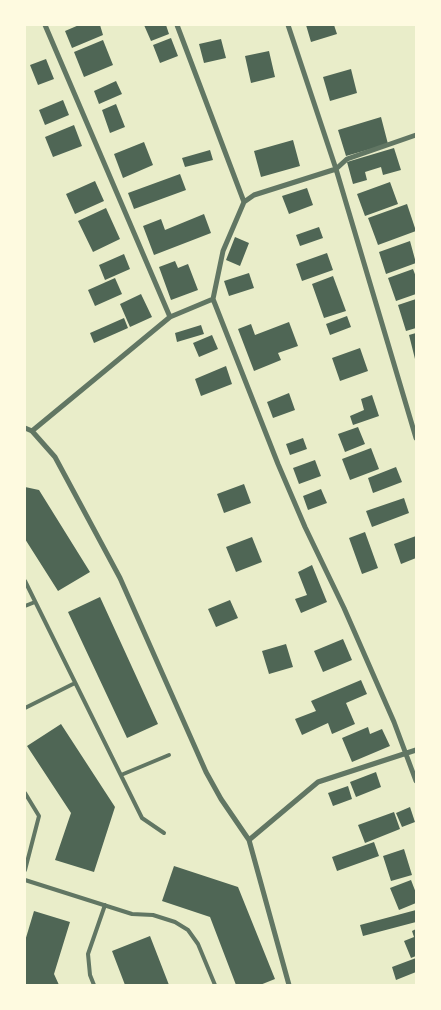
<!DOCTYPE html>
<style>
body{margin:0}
#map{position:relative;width:441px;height:1010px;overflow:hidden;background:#e9edc9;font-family:Overpass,sans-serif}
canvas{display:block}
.frame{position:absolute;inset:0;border:26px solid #fefae0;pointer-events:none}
</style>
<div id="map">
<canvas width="441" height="1010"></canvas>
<div class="frame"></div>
</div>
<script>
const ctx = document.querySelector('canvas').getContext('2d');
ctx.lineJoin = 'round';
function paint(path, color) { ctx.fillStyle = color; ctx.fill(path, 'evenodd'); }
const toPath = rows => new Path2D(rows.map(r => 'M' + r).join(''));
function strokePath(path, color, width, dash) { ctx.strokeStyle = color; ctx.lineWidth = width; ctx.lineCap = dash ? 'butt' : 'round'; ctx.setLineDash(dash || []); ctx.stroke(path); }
paint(toPath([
 [79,25,100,25,103,35,72,48,65,31],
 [144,25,166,25,169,34,151,41],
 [306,25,334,25,337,34,311,42],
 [171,38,178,56,160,63,153,45],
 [221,39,226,58,204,63,199,44],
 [103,40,113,65,84,77,74,52],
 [269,51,275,77,251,83,245,56],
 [46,59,54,79,38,85,30,65],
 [351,69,357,93,330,101,323,77],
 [116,81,122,94,99,104,94,91],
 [63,100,69,115,45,125,39,110],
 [116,104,125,127,110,133,102,110],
 [381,117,388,144,346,156,338,130],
 [74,125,82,146,53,157,45,137],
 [293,140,300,166,261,177,254,151],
 [144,142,153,165,123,178,114,154],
 [394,148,401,170,383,175,381,167,365,172,367,180,353,184,347,162],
 [210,150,213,160,185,167,182,158],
 [180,174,186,190,134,209,128,193],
 [95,181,104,201,75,214,66,194],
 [390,182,398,204,365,216,357,194],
 [307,188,313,205,289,214,282,196],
 [407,204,416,231,378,245,368,218],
 [106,208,120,239,93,252,78,221],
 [204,214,211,233,154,255,143,226,161,219,165,230],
 [319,227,323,238,300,246,296,235],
 [235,237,249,243,240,266,226,260],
 [410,241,416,263,386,274,379,252],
 [327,253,333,270,302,281,296,264],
 [124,254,130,269,105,280,99,265],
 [175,261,178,268,188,264,198,290,171,300,159,267],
 [413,269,416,277,416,294,396,301,388,278],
 [249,273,254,288,229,296,224,281],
 [333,276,346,311,324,318,312,284],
 [115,278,122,294,95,306,88,290],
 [141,294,152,317,130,327,120,304],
 [416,299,416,328,406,331,398,305],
 [347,316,351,327,330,335,326,324],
 [124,318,128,328,94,343,90,333],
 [289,322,298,346,278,353,281,360,254,371,238,329,251,324,255,335],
 [201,325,204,334,177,342,175,333],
 [416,333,416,359,415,359,409,335],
 [212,335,218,349,199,357,193,343],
 [360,348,368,371,340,381,332,358],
 [226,366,232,384,201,396,195,379],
 [289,393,295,410,273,418,267,402],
 [372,395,379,416,353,425,350,416,364,410,361,399],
 [358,427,365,444,345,452,338,434],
 [303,438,307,449,290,455,286,444],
 [371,448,379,469,350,480,342,459],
 [315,460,321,476,299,484,293,468],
 [396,467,402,482,373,493,368,478],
 [244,484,251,503,224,513,217,494],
 [25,487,39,490,90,572,58,591,25,539],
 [321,489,327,503,308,510,303,496],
 [404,498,409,513,372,527,366,511],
 [365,532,378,568,362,574,349,538],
 [416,536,416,558,401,564,394,544],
 [252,537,262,562,236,572,226,547],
 [312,565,327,602,301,613,295,599,307,595,298,572],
 [100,597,158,724,127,738,68,612],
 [230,600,238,618,216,627,208,609],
 [343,639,352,660,323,672,314,651],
 [286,644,293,667,269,674,262,651],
 [361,680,367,694,346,703,355,724,332,734,328,723,302,735,295,719,316,711,311,701],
 [61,724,115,807,94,872,55,860,71,813,27,746],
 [368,727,370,734,382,729,390,746,352,762,342,738],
 [376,772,381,787,356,797,350,782],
 [348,786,352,799,333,806,328,793],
 [410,807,415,822,402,827,396,813],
 [394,812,400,829,365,843,358,825],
 [374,842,379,856,337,871,332,857],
 [404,849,412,875,391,881,383,856],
 [174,866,238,887,275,979,260,985,236,985,210,917,162,901],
 [411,880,416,893,416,903,399,910,390,888],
 [416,910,416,922,363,936,360,925],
 [34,911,70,922,54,974,59,985,25,985,25,941],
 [416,929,416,956,411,958,404,941,414,937,412,931],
 [150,936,169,985,125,985,112,951],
 [416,958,416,972,396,980,392,967]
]), '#4f6655');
strokePath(toPath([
 [25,581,142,818,164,833],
 [25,606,35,602],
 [25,708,75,683],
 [121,775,169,755],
 [25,793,39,816,25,870],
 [25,880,132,914,153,915,175,922,188,930,198,944,215,985],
 [94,985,90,975,88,954,105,905]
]), '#617663', 4);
strokePath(toPath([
 [45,25,170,317],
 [177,25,244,202],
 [288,25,336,169,416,438],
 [213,299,278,464,305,527,344,608,394,722,416,781],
 [25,428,32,431,170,317,213,299,223,251,244,202,254,195,336,169,347,159,416,135],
 [32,431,55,457,120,578,206,772,221,799,249,840,289,985],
 [249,840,318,782,416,750]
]), '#617663', 5);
</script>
